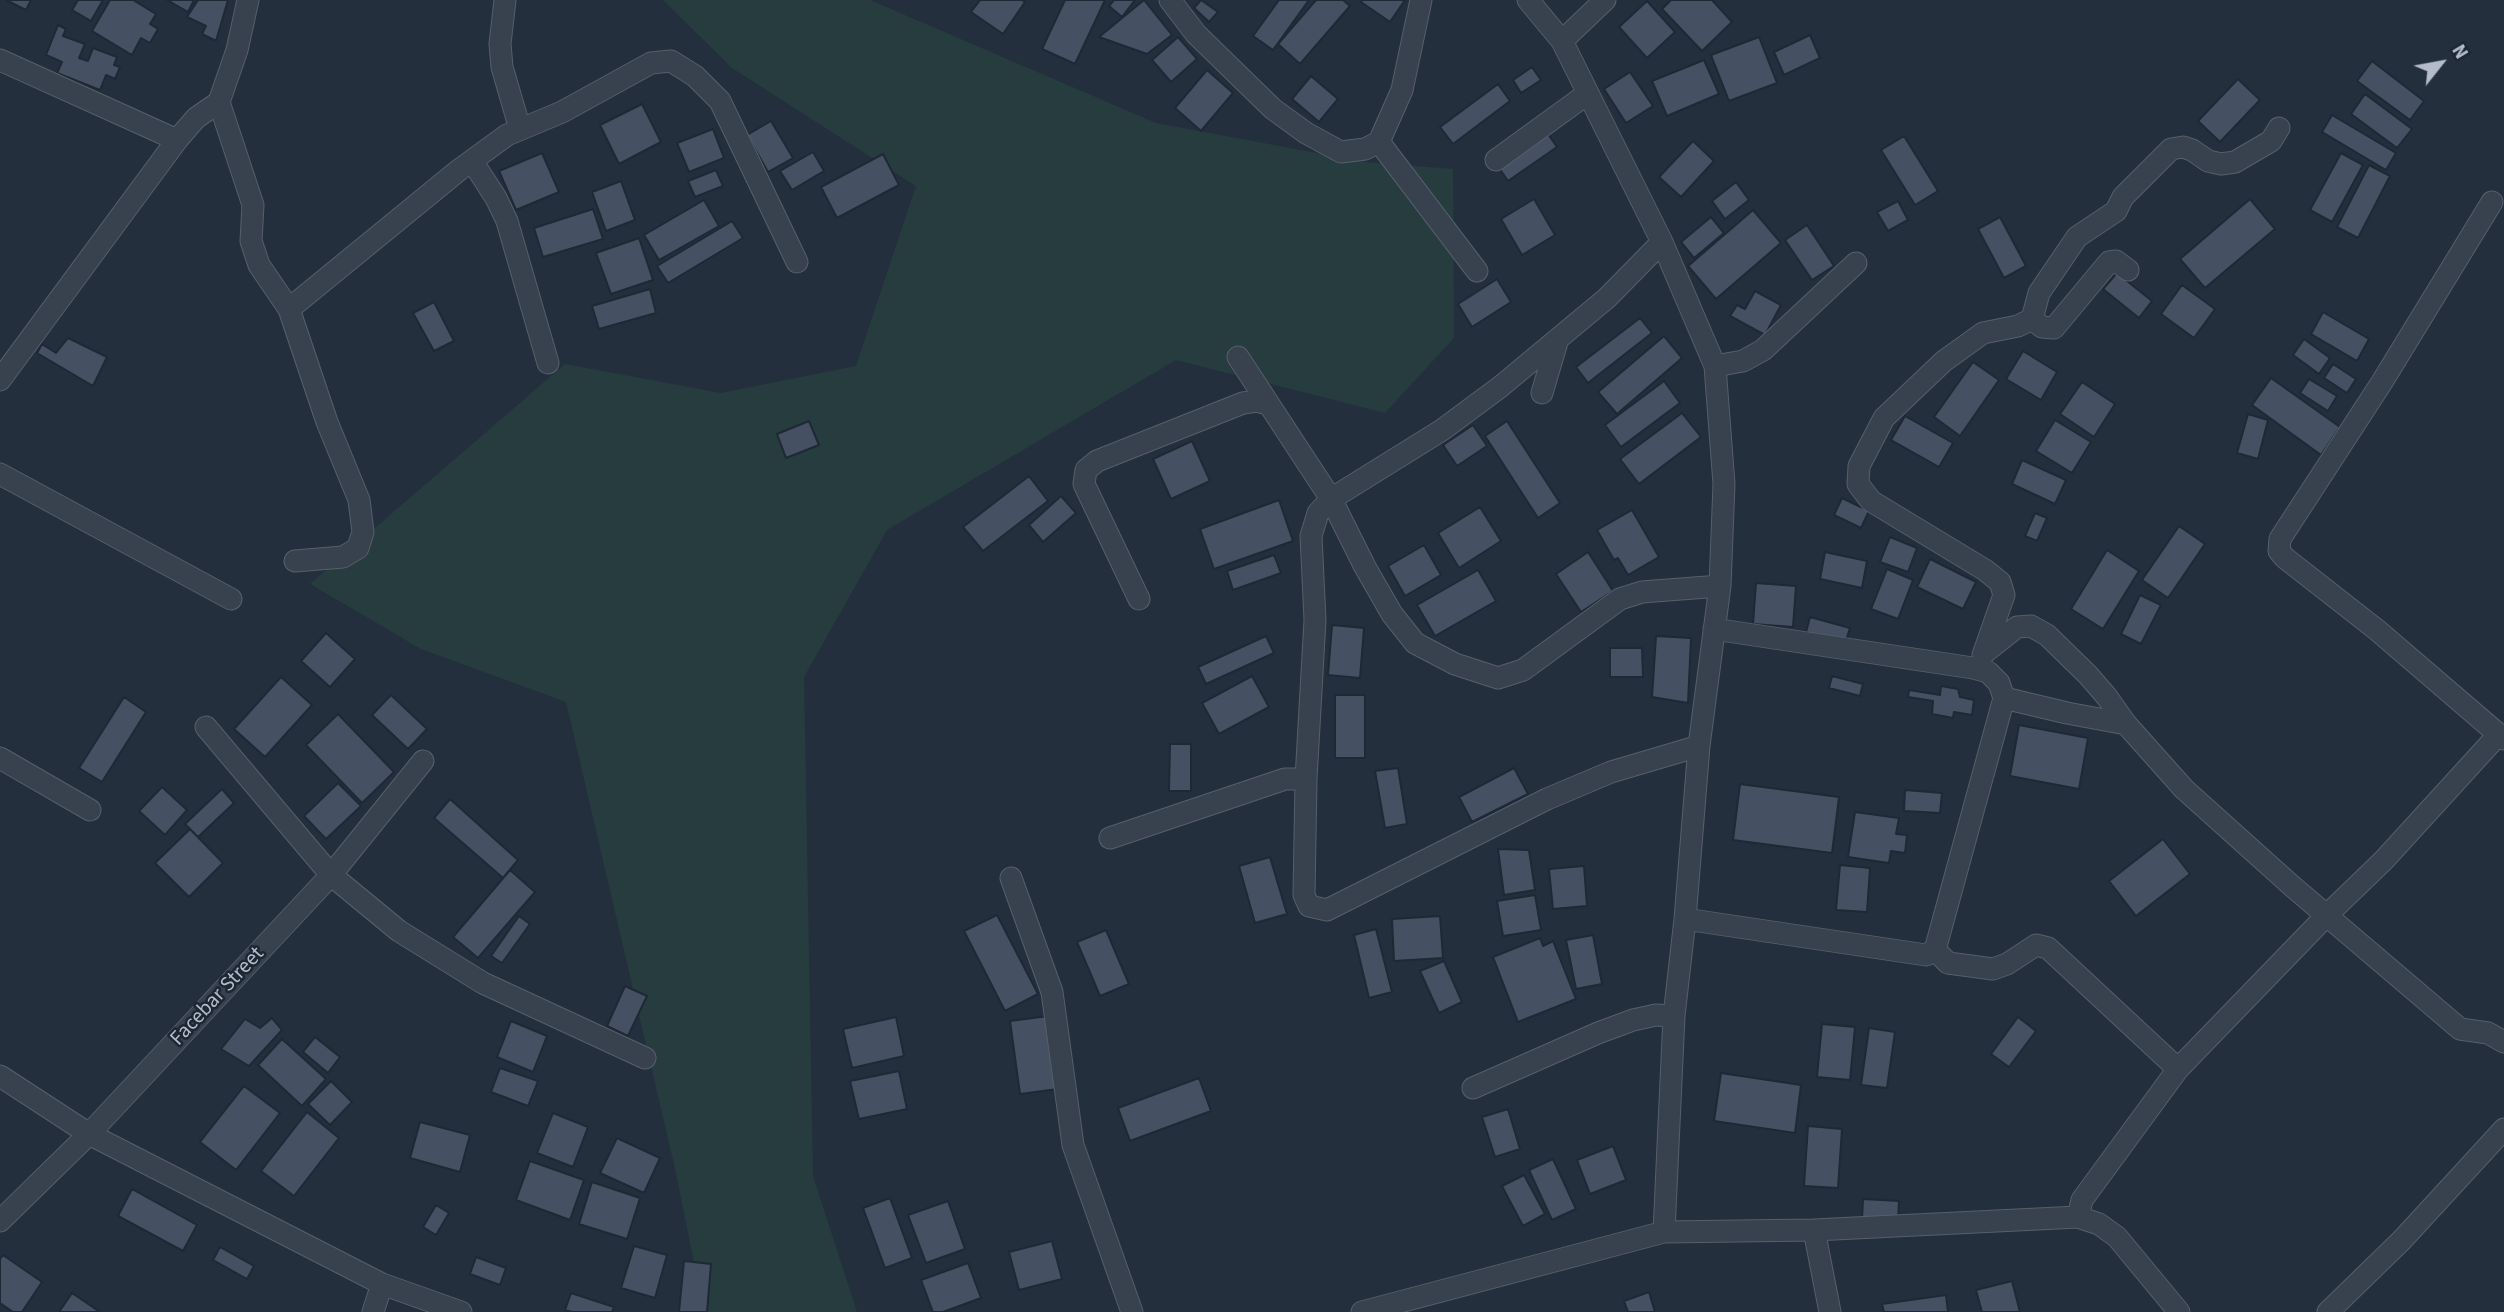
<!DOCTYPE html>
<style>
body{margin:0}
#map{position:relative;width:2504px;height:1312px;overflow:hidden;background:#242f3e;font-family:"Source Sans 3",sans-serif}
canvas{display:block}
.north{position:absolute;left:2406px;top:28px;width:70px;height:70px;-webkit-text-stroke:5px #1d2633;paint-order:stroke;rotate:59deg;font-size:19px;font-weight:700;line-height:28px;text-align:center;color:#b4bcc9}
.north::after{content:'';display:block;margin:auto;width:24px;height:32px;background:#b4bcc9;clip-path:polygon(50% 0,100% 100%,50% 72%,0 100%)}
</style>
<div id="map">
<canvas width="2504" height="1312"></canvas>
<div class="north">N</div>
</div>
<script>
const ctx = document.querySelector('canvas').getContext('2d');
ctx.lineJoin = 'round';
function paint(path, color) { ctx.fillStyle = color; ctx.fill(path, 'evenodd'); }
const toPath = rows => new Path2D(rows.map(r => 'M' + r).join(''));
function strokePath(path, color, width, dash) { ctx.strokeStyle = color; ctx.lineWidth = width; ctx.lineCap = dash ? 'butt' : 'round'; ctx.setLineDash(dash || []); ctx.stroke(path); }
function write(font, color, halo, rows, align = 'center') {
  ctx.font = font + ' "Source Sans 3",sans-serif'; ctx.lineWidth = 5; ctx.setLineDash([]); ctx.textBaseline = 'middle'; ctx.strokeStyle = halo; ctx.fillStyle = color; for (const [text, x, y, turn = 0] of rows) {
    ctx.save(); ctx.translate(x, y); ctx.rotate((+turn || 0) * Math.PI / 180); ctx.textAlign = isNaN(turn) ? turn : align; if (halo) ctx.strokeText(text, 0, 0); ctx.fillText(text, 0, 0); ctx.restore();
  }
}
paint(toPath([
 [663,0,870,0,1156,123,1365,162,1453,169,1454,338,1385,413,1176,360,887,530,804,677,813,1176,857,1312,704,1312,676,1173,566,702,421,649,310,584,565,364,721,393,856,366,916,186,732,68]
]), '#263c3f');
const building = toPath([
 [6,0,31,0,26,10,6,0],
 [78,0,103,0,91,21,72,10,78,0],
 [110,0,133,0,156,14,150,24,158,29,150,43,141,38,132,55,92,31,110,0],
 [167,0,194,0,188,12,167,0],
 [198,0,228,0,216,41,202,34,206,26,187,17,198,0],
 [980,0,1022,0,1025,2,1003,34,971,12,980,0],
 [1065,0,1105,0,1075,64,1042,49,1065,0],
 [1114,0,1135,0,1122,17,1109,6,1114,0],
 [1144,0,1172,35,1147,54,1099,37,1144,0],
 [1201,0,1218,12,1209,22,1194,8,1201,0],
 [1279,0,1309,0,1273,50,1253,36,1279,0],
 [1316,0,1343,0,1350,6,1300,64,1278,44,1316,0],
 [1362,0,1405,0,1390,22,1361,2,1362,0],
 [1671,0,1712,0,1732,22,1702,51,1662,9,1671,0],
 [1647,1,1675,32,1647,58,1619,27,1647,1],
 [58,25,66,29,63,36,85,44,79,58,88,61,93,48,117,57,114,65,120,67,115,79,106,75,100,90,57,73,62,62,46,55,58,25],
 [1810,35,1820,58,1784,75,1774,52,1810,35],
 [1178,37,1197,59,1171,82,1152,60,1178,37],
 [1759,37,1777,83,1729,101,1711,55,1759,37],
 [1704,60,1719,94,1667,116,1652,81,1704,60],
 [2372,61,2424,101,2410,120,2357,81,2372,61],
 [1532,67,1541,80,1521,93,1513,80,1532,67],
 [1207,70,1233,93,1201,131,1175,108,1207,70],
 [1630,72,1653,106,1626,123,1604,89,1630,72],
 [1311,76,1338,99,1319,122,1292,99,1311,76],
 [2238,79,2260,100,2220,142,2198,121,2238,79],
 [1498,84,1510,101,1453,144,1440,127,1498,84],
 [2365,94,2412,129,2397,148,2351,114,2365,94],
 [642,104,661,142,619,164,600,125,642,104],
 [2332,115,2396,153,2386,170,2322,132,2332,115],
 [771,121,793,158,768,172,747,135,771,121],
 [1539,121,1557,147,1508,181,1490,155,1539,121],
 [713,129,724,158,689,172,677,143,713,129],
 [1904,136,1938,191,1915,205,1881,150,1904,136],
 [1693,141,1714,161,1681,197,1659,177,1693,141],
 [813,152,824,171,792,190,780,171,813,152],
 [542,153,559,192,516,210,499,171,542,153],
 [2341,153,2363,165,2332,222,2310,210,2341,153],
 [883,154,899,185,837,218,821,187,883,154],
 [2369,165,2390,176,2358,238,2337,227,2369,165],
 [716,170,723,186,695,197,688,181,716,170],
 [621,181,635,220,606,231,592,192,621,181],
 [1736,182,1749,200,1725,219,1712,201,1736,182],
 [1534,199,1555,235,1522,255,1501,219,1534,199],
 [2250,199,2275,229,2205,288,2180,259,2250,199],
 [704,200,719,226,659,260,644,235,704,200],
 [1898,201,1908,220,1888,231,1877,212,1898,201],
 [593,209,603,239,543,257,534,228,593,209],
 [1753,210,1781,243,1716,299,1688,266,1753,210],
 [1711,217,1724,233,1694,258,1681,242,1711,217],
 [2000,217,2026,266,2004,278,1978,229,2000,217],
 [732,221,743,238,668,283,657,266,732,221],
 [1807,225,1834,266,1812,280,1785,240,1807,225],
 [639,238,653,280,611,294,596,253,639,238],
 [2117,273,2152,301,2139,318,2103,289,2117,273],
 [1497,279,1511,302,1472,327,1458,304,1497,279],
 [2182,285,2215,309,2194,338,2161,314,2182,285],
 [650,289,656,313,599,329,592,306,650,289],
 [1755,291,1781,305,1765,335,1730,316,1737,305,1745,309,1755,291],
 [434,302,454,341,434,351,413,313,434,302],
 [2323,312,2369,339,2357,361,2311,334,2323,312],
 [1640,318,1652,333,1588,383,1576,367,1640,318],
 [1664,336,1682,358,1617,414,1598,392,1664,336],
 [68,338,107,357,93,386,37,353,42,344,56,353,68,338],
 [2304,339,2330,358,2319,374,2293,355,2304,339],
 [2023,351,2057,372,2041,400,2006,379,2023,351],
 [1973,362,1999,380,1960,436,1934,417,1973,362],
 [2333,364,2356,379,2347,393,2324,378,2333,364],
 [2271,378,2340,427,2321,455,2252,405,2271,378],
 [2309,379,2337,396,2328,411,2300,393,2309,379],
 [1664,381,1680,403,1621,447,1605,425,1664,381],
 [2082,382,2115,404,2094,437,2060,414,2082,382],
 [1682,413,1701,437,1639,484,1620,459,1682,413],
 [2248,414,2268,420,2258,459,2237,453,2248,414],
 [1905,416,1953,443,1939,467,1891,440,1905,416],
 [2055,420,2091,442,2072,473,2036,451,2055,420],
 [809,421,819,445,786,458,777,434,809,421],
 [1507,421,1560,503,1538,518,1485,436,1507,421],
 [1473,425,1487,446,1457,466,1443,445,1473,425],
 [1192,441,1210,481,1171,499,1153,459,1192,441],
 [2022,460,2066,480,2055,504,2012,484,2022,460],
 [1029,476,1048,501,983,551,963,527,1029,476],
 [1061,496,1076,513,1043,542,1029,525,1061,496],
 [1842,498,1869,511,1861,528,1834,515,1842,498],
 [1279,500,1293,541,1214,569,1200,529,1279,500],
 [1480,507,1501,541,1459,568,1438,533,1480,507],
 [1632,510,1659,557,1628,575,1618,558,1614,560,1597,530,1632,510],
 [2035,513,2047,518,2037,541,2025,536,2035,513],
 [2179,526,2205,544,2168,598,2142,580,2179,526],
 [1890,537,1917,548,1908,572,1880,562,1890,537],
 [1424,545,1441,575,1405,596,1388,566,1424,545],
 [2107,550,2139,571,2103,629,2071,609,2107,550],
 [1588,552,1613,591,1581,612,1556,574,1588,552],
 [1825,552,1867,561,1862,588,1820,579,1825,552],
 [1274,555,1281,573,1233,590,1227,571,1274,555],
 [1930,559,1976,582,1963,609,1917,587,1930,559],
 [1887,569,1913,580,1898,619,1871,609,1887,569],
 [1478,570,1496,601,1435,636,1417,605,1478,570],
 [1756,583,1796,586,1793,627,1753,624,1756,583],
 [2140,595,2161,605,2141,644,2121,634,2140,595],
 [1810,617,1850,628,1844,647,1805,636,1810,617],
 [1332,625,1364,628,1360,678,1328,675,1332,625],
 [326,633,355,659,330,687,301,661,326,633],
 [1266,636,1274,653,1206,684,1198,667,1266,636],
 [1656,636,1691,638,1688,703,1652,697,1656,636],
 [1610,648,1642,648,1643,677,1610,677,1610,648],
 [1252,676,1269,707,1219,734,1202,703,1252,676],
 [1832,676,1863,684,1860,696,1829,688,1832,676],
 [281,677,312,705,265,757,234,729,281,677],
 [1941,686,1958,689,1960,697,1974,700,1972,715,1954,712,1953,718,1932,714,1933,701,1908,697,1909,690,1940,695,1941,686],
 [391,695,427,729,408,749,372,715,391,695],
 [1335,695,1365,695,1365,758,1335,758,1335,695],
 [124,697,146,712,102,782,79,768,124,697],
 [338,714,394,772,362,803,306,745,338,714],
 [2019,725,2088,738,2079,789,2010,776,2019,725],
 [1170,744,1191,744,1191,791,1169,791,1170,744],
 [1398,768,1407,824,1385,828,1375,771,1398,768],
 [1514,768,1528,794,1472,822,1459,797,1514,768],
 [338,783,361,806,326,839,304,816,338,783],
 [1740,784,1839,797,1832,853,1733,840,1740,784],
 [162,787,187,810,165,835,139,811,162,787],
 [222,789,234,803,198,837,185,824,222,789],
 [1905,790,1942,793,1940,813,1904,811,1905,790],
 [450,799,518,860,503,878,434,818,450,799],
 [1855,812,1899,818,1896,834,1907,835,1905,853,1891,851,1889,863,1848,857,1855,812],
 [190,829,223,863,189,897,155,863,190,829],
 [2163,839,2190,874,2136,916,2109,881,2163,839],
 [1498,849,1529,850,1535,890,1504,895,1498,849],
 [1270,857,1287,914,1255,923,1239,866,1270,857],
 [1840,865,1870,868,1867,912,1836,910,1840,865],
 [1584,866,1587,906,1553,909,1549,869,1584,866],
 [510,870,535,892,478,958,453,937,510,870],
 [1535,895,1541,930,1503,936,1497,901,1535,895],
 [997,915,1038,994,1005,1011,964,931,997,915],
 [519,916,530,924,502,963,491,956,519,916],
 [1440,916,1443,958,1394,961,1392,919,1440,916],
 [1376,929,1392,992,1369,998,1354,935,1376,929],
 [1106,930,1129,984,1100,996,1077,942,1106,930],
 [1593,935,1602,984,1576,989,1566,940,1593,935],
 [1540,938,1543,946,1553,941,1576,999,1518,1022,1493,957,1540,938],
 [1444,961,1462,1002,1439,1013,1420,971,1444,961],
 [625,986,647,996,628,1036,607,1026,625,986],
 [1048,1016,1058,1089,1020,1094,1010,1021,1048,1016],
 [896,1017,904,1056,852,1068,843,1029,896,1017],
 [2018,1017,2036,1031,2009,1067,1991,1054,2018,1017],
 [272,1018,282,1030,249,1066,221,1049,245,1019,260,1028,272,1018],
 [511,1021,547,1036,533,1072,497,1057,511,1021],
 [1822,1024,1855,1027,1850,1080,1817,1077,1822,1024],
 [1869,1028,1895,1032,1887,1088,1861,1085,1869,1028],
 [315,1037,340,1057,328,1073,303,1052,315,1037],
 [282,1039,326,1079,302,1106,258,1065,282,1039],
 [500,1068,538,1081,528,1106,491,1092,500,1068],
 [899,1071,907,1109,859,1119,850,1081,899,1071],
 [1721,1073,1801,1085,1795,1133,1714,1121,1721,1073],
 [1199,1078,1211,1111,1130,1141,1118,1108,1199,1078],
 [331,1081,352,1102,330,1125,308,1104,331,1081],
 [244,1086,280,1113,236,1170,200,1142,244,1086],
 [1508,1109,1520,1149,1495,1157,1482,1117,1508,1109],
 [307,1112,339,1138,294,1196,261,1171,307,1112],
 [553,1113,588,1127,573,1167,537,1153,553,1113],
 [420,1122,470,1135,460,1172,410,1158,420,1122],
 [1808,1126,1842,1129,1838,1188,1804,1186,1808,1126],
 [617,1138,660,1158,644,1193,600,1173,617,1138],
 [1613,1146,1626,1180,1590,1194,1577,1160,1613,1146],
 [1553,1159,1576,1209,1552,1220,1529,1170,1553,1159],
 [530,1161,584,1180,570,1220,516,1200,530,1161],
 [1524,1175,1545,1214,1523,1226,1502,1186,1524,1175],
 [592,1182,640,1198,627,1239,579,1224,592,1182],
 [132,1189,197,1225,183,1251,118,1216,132,1189],
 [890,1198,912,1258,885,1268,863,1208,890,1198],
 [1863,1199,1899,1201,1898,1221,1862,1219,1863,1199],
 [948,1201,965,1249,926,1263,908,1215,948,1201],
 [436,1205,449,1213,436,1235,423,1227,436,1205],
 [1052,1241,1062,1279,1019,1290,1009,1252,1052,1241],
 [634,1246,667,1255,655,1298,621,1288,634,1246],
 [220,1247,254,1266,247,1279,213,1260,220,1247],
 [3,1255,42,1282,22,1312,13,1312,0,1303,0,1259,3,1255],
 [476,1257,506,1268,500,1285,470,1274,476,1257],
 [684,1261,711,1264,707,1312,679,1312,684,1261],
 [968,1263,981,1298,943,1312,933,1312,921,1280,968,1263],
 [2012,1281,2020,1312,1982,1312,1976,1290,2012,1281],
 [1649,1292,1655,1312,1628,1312,1624,1301,1649,1292],
 [72,1293,100,1312,59,1312,72,1293],
 [571,1293,614,1307,612,1312,572,1312,565,1310,571,1293],
 [1946,1295,1948,1312,1884,1312,1882,1304,1946,1295]
]);
paint(building, '#455162');
strokePath(building, '#1f2835', 2);
const minor = toPath([
 [505,0,500,44,502,67,520,129],
 [1170,0,1196,34,1273,109,1306,133,1341,152,1365,149,1379,142,1402,90,1421,0],
 [1528,0,1562,41,1662,242,1715,366,1724,484,1720,586,1699,746,1685,919,1674,1016,1664,1232],
 [1562,41,1605,0],
 [0,60,177,140],
 [219,102,253,205,251,241,259,265,289,309,327,422,359,500,363,532,358,548,343,557,295,561],
 [1379,142,1477,271],
 [1496,160,1587,94],
 [472,161,496,198,507,221,548,363],
 [2492,202,2382,382,2280,539,2279,551,2285,558,2377,630,2504,739],
 [1662,242,1607,298,1500,387,1442,430,1331,499,1318,513,1311,536,1315,620,1306,779,1304,895,1309,906,1327,910,1547,799,1611,772,1699,746],
 [289,309,459,170,507,135,562,112,651,63,671,61,695,76,720,101,797,262],
 [2032,319,2042,327,2054,328,2109,262,2116,261,2128,270],
 [1238,357,1331,499,1365,567,1392,614,1415,643,1455,664,1498,678,1523,670,1620,599,1642,592,1720,586],
 [1715,366,1743,361,1763,350,1856,263],
 [0,380,177,140,196,118,219,102,237,50,248,0],
 [1542,393,1557,342],
 [0,474,231,599],
 [1139,599,1084,484,1086,470,1097,461,1243,403,1257,401,1267,404],
 [1984,653,2017,627,2031,626,2047,635,2088,675,2107,697,2126,724,2184,789,2292,886,2460,1029,2488,1033,2504,1042],
 [1983,655,2004,595,2000,582,1985,570,1871,501,1858,484,1859,466,1884,418,1944,361,1983,333,2018,326,2032,319,2039,293,2077,237,2116,211,2123,197,2171,149,2183,147,2192,150,2208,161,2221,164,2235,162,2271,141,2279,128],
 [2004,698,2067,713,2126,724],
 [206,727,331,875,399,931,483,983,645,1058],
 [0,758,90,810],
 [1110,838,1285,779,1306,779],
 [1011,878,1052,992,1073,1145,1132,1312],
 [1685,919,1926,955,1935,950,2004,698,1999,683,1988,672,1973,668,1714,629],
 [1935,950,1948,963,1993,969,2007,964,2036,945,2048,948,2178,1069],
 [0,1076,89,1134,382,1284,461,1312],
 [1473,1088,1598,1033,1633,1020,1656,1015,1674,1016],
 [2078,1217,2082,1200,2178,1069,2327,915,2384,860,2499,734],
 [0,1221,89,1134,331,875,423,761],
 [1814,1230,1830,1312],
 [373,1312,382,1284],
 [1362,1312,1664,1232,1814,1230,2078,1217,2099,1224,2117,1237,2179,1312],
 [2328,1312,2402,1240,2504,1129]
]);
strokePath(minor, '#565f6c', 23);
strokePath(minor, '#38414e', 21);
write('21px', '#b4bcc9', '#1d2633', [
 ["Facebar Street",218,997,-47]
]);
</script>
